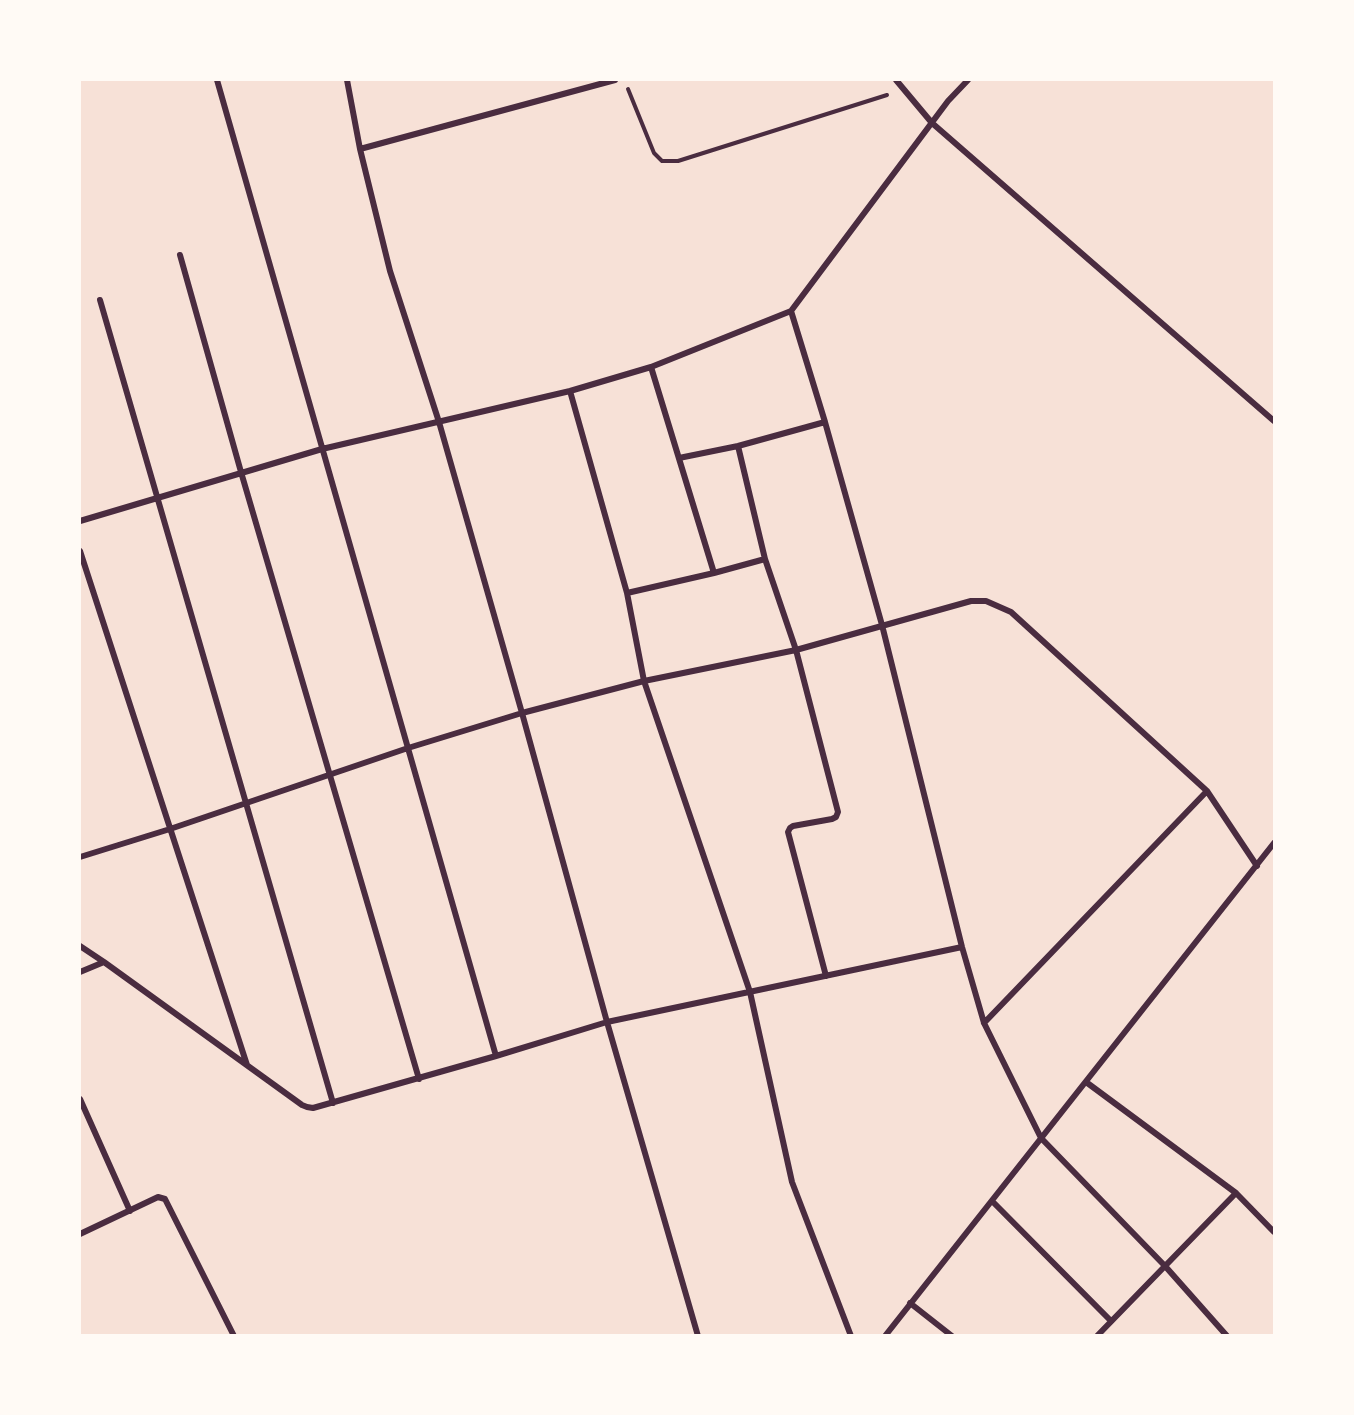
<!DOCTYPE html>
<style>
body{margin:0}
#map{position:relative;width:1354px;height:1415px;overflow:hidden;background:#f7e1d7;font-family:"Crimson Pro",serif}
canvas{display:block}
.frame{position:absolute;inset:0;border:81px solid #fffaf5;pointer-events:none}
</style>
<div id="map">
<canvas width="1354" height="1415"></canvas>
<div class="frame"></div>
</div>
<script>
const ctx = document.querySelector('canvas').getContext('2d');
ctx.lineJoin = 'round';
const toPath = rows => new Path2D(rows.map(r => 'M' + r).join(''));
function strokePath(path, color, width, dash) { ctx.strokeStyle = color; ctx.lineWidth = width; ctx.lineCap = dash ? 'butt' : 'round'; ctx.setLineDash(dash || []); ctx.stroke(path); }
strokePath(toPath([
 [628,89,654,153,662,161,678,161,887,95]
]), '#4a2c40', 4);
strokePath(toPath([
 [217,80,496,1056],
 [347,80,360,149,390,271,439,422,522,713,607,1022,698,1336],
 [896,80,932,123,1274,421],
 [360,149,615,80],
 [180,255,241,472,419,1079],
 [100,300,333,1103],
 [791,311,825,422,882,625,962,947,984,1023,1041,1138,1165,1266,1227,1336],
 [651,367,714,573],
 [570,391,627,593,644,681,750,992,792,1182,851,1336],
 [679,458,738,446,825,422],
 [80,521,322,449,570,391,651,367,791,311,948,101,968,80],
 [80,551,247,1065],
 [765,559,796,650,838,812,836,817,832,819,793,826,790,828,788,832,826,976],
 [627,593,714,573,765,559,738,446],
 [80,857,170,829,408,748,522,713,644,681,796,650,971,601,986,601,1011,612,1207,791,1257,866],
 [80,946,104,962,302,1105,307,1107,313,1108,496,1056,607,1022,962,947],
 [80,972,104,962],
 [984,1023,1207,791],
 [1086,1082,1236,1193,1274,1232],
 [80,1099,130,1211],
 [992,1201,1111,1321],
 [80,1234,158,1197,165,1199,234,1336],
 [910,1303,952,1336],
 [885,1336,1274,843],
 [1097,1336,1236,1193]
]), '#4a2c40', 6);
</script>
